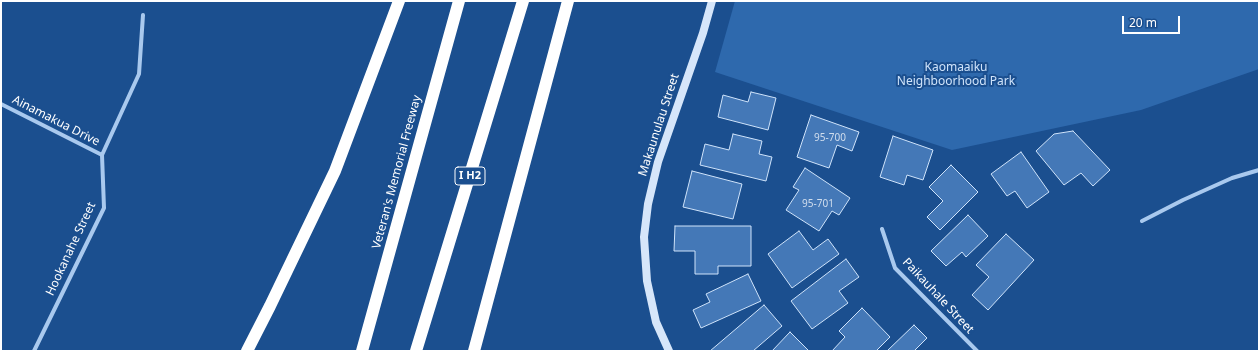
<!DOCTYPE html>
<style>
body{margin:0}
#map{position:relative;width:1260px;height:352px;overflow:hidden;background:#1b4f8f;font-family:"Noto Sans",sans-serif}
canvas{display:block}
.frame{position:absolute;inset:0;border:2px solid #fff;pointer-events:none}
.scale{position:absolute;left:1122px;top:16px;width:58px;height:18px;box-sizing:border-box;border:2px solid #fff;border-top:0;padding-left:5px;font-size:12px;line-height:14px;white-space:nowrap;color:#fff;-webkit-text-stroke:3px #1b4f8f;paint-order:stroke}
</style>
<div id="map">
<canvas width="1260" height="352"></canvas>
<div class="frame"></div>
<div class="scale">20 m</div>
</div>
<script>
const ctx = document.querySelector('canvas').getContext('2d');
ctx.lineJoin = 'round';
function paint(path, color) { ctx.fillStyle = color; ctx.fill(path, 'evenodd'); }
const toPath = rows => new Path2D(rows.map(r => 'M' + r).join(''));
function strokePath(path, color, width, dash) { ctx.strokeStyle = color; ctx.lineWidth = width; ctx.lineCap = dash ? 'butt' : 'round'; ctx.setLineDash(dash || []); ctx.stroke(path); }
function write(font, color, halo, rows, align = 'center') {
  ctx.font = font + ' "Noto Sans",sans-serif'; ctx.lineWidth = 4; ctx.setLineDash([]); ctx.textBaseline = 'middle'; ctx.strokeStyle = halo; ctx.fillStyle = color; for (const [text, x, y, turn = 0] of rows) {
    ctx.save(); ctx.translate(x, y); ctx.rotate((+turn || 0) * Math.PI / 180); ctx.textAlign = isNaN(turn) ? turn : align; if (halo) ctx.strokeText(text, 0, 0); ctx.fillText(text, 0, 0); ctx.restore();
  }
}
paint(toPath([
 [735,1,1259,1,1259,69,1141,110,952,150,715,72]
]), '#2e69ad');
const building = toPath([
 [751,92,776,98,768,130,718,117,723,95,748,102,751,92],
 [811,115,859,132,852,151,837,145,829,168,797,157,811,115],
 [1073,131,1110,170,1093,186,1081,173,1064,185,1036,151,1054,134,1073,131],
 [733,134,762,141,759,154,772,157,766,181,700,165,705,144,729,150,733,134],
 [893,136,933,150,923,180,907,175,904,185,880,177,893,136],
 [1021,152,1049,192,1027,208,1015,191,1007,196,991,174,1021,152],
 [951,165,978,192,940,230,927,217,943,201,929,187,951,165],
 [805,168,850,198,839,215,832,211,819,231,786,210,799,190,793,187,805,168],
 [692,171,742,184,733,219,683,207,692,171],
 [968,215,988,236,966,257,962,252,946,266,931,251,968,215],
 [675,226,751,226,751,266,718,266,718,274,695,274,695,251,674,251,675,226],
 [799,231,813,250,828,239,839,254,792,288,768,254,799,231],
 [1006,234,1034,260,988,310,972,295,989,277,976,265,1006,234],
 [846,259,859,277,839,291,848,303,812,329,791,301,846,259],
 [748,274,761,301,701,328,693,310,710,302,706,294,748,274],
 [764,305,782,326,753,351,710,351,764,305],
 [862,308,890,337,876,351,832,351,845,337,839,331,862,308],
 [914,325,927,338,914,351,887,351,914,325],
 [790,332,809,351,772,351,790,332]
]);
paint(building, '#4478b7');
strokePath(building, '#cfe3fa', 1);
strokePath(toPath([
 [1,104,102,155],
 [1142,221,1183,200,1232,178,1259,170],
 [882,229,895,268,977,351],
 [34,351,104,208,102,155,139,74,143,15]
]), '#a9c9ee', 4);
strokePath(toPath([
 [669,351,656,322,647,281,644,237,648,204,658,162,703,33,712,1]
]), '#d6e6fa', 8);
strokePath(toPath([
 [247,351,270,306,335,171,399,1],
 [362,351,459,1],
 [416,351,523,1],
 [474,351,568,1]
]), '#fff', 12);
write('10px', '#d0dded', null, [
 ["95-700",830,138],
 ["95-701",818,204]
]);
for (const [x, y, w] of [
 [470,176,30]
]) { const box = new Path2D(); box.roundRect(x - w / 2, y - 9, w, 18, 3); ctx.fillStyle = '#1b4f8f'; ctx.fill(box); strokePath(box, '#fff', 1); }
write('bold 11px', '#fff', null, [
 ["I H2",470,176]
]);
write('12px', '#cfe3fa', '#1b4f8f', [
 ["Kaomaaiku",956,68],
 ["Neighboorhood Park",956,82]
]);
write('12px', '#fff', '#1b4f8f', [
 ["Ainamakua Drive",56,121,27],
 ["Makaunulau Street",659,125,-72],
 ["Veteran's Memorial Freeway",397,172,-75],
 ["Hookanahe Street",71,249,-65],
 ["Paikauhale Street",938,296,47]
]);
</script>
